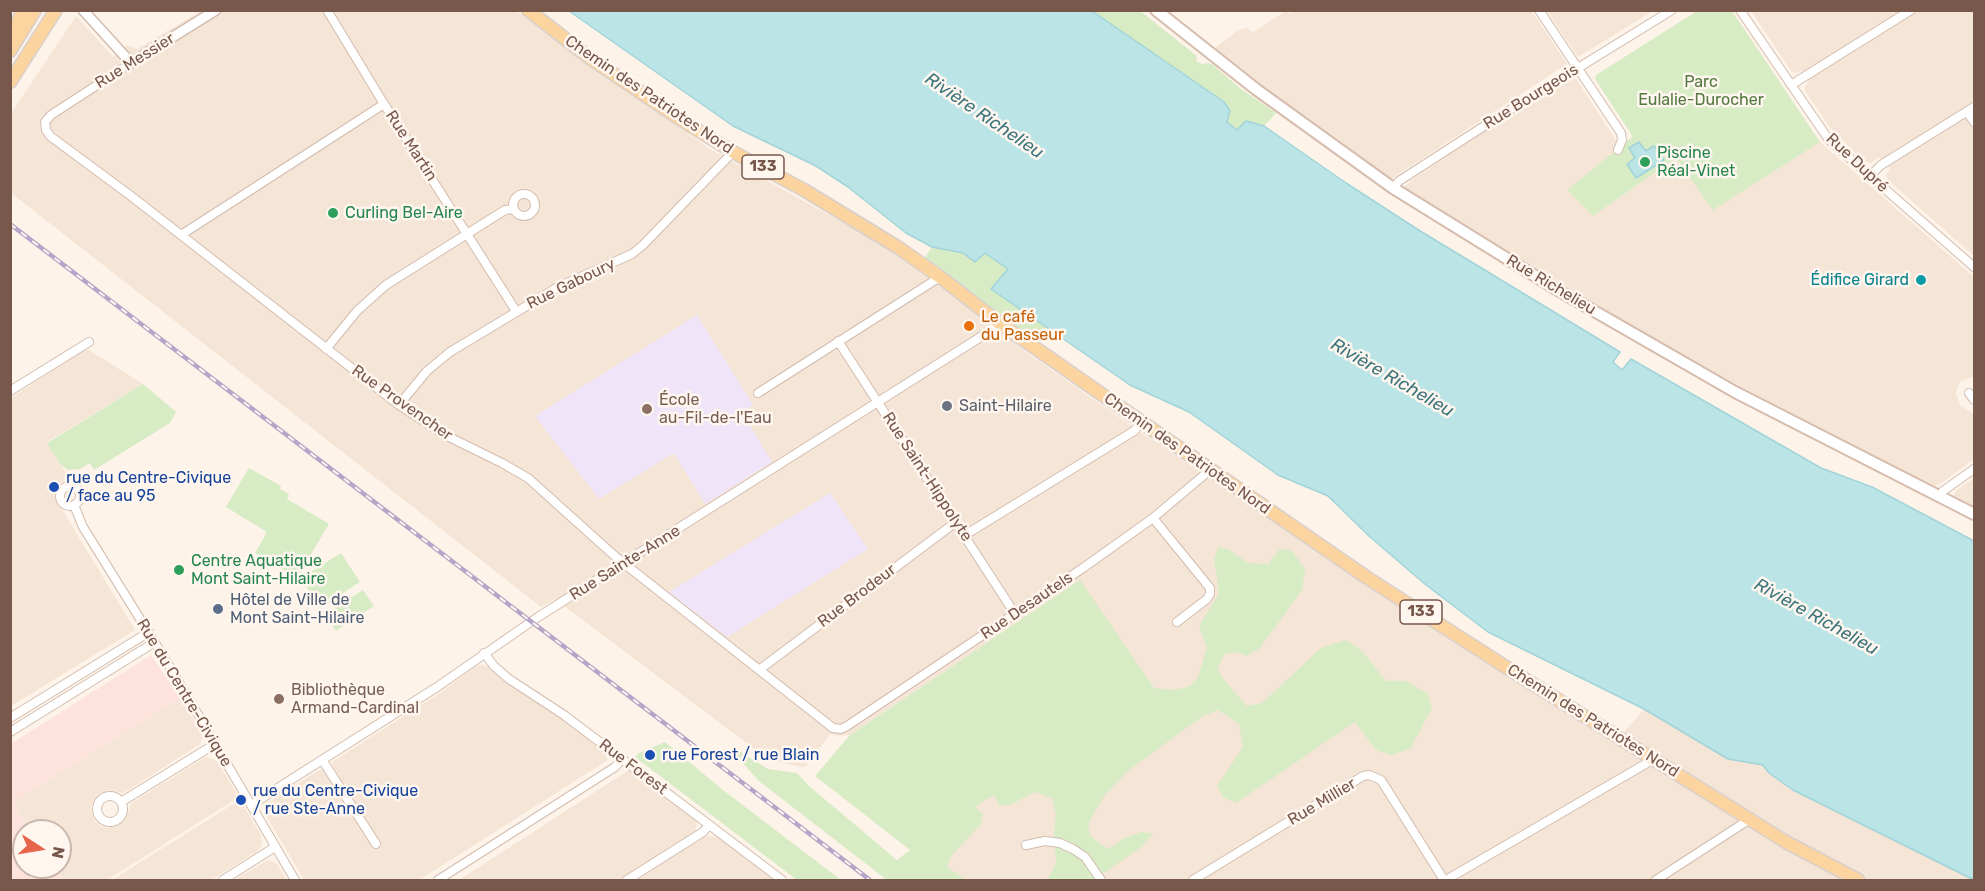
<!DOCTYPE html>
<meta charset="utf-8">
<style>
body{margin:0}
#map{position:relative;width:1985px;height:891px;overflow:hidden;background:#fdf3e8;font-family:Rubik,sans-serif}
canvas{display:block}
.frame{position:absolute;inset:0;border:12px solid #78584b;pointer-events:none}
.north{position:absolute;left:12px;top:819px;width:60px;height:60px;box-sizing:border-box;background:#fff7ef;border:2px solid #c9b7ad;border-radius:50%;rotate:102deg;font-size:16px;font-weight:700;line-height:24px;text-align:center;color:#78584b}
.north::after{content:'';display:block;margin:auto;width:21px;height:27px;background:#e8644b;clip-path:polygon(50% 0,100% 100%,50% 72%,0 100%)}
</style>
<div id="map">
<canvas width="1985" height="891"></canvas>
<div class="frame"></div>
<div class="north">N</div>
</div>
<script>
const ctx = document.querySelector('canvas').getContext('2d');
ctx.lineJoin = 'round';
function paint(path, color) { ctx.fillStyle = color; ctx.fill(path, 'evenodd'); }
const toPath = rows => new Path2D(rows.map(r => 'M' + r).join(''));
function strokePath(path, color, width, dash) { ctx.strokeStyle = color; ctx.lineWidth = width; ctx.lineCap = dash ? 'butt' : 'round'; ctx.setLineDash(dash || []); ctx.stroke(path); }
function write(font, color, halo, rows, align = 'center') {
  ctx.font = font + ' Rubik,sans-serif'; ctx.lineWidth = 5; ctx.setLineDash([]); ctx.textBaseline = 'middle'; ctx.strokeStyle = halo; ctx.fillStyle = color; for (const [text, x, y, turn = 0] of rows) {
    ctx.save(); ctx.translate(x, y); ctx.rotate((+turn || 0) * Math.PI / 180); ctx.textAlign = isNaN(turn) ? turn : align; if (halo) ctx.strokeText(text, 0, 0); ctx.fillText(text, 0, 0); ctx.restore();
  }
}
paint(toPath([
 [1294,10,1531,10,1567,64,1391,179,1338,139,1256,82,1215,48,1238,30,1247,28,1253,32,1286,11,1289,14],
 [201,11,516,11,710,149,890,249,947,288,1026,352,1129,424,1450,640,1614,744,1644,709,1728,759,1763,765,1769,773,1793,790,1974,880,949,880,910,850,994,795,1080,580,850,735,836,736,830,734,806,766,802,767,769,760,555,599,541,607,11,193,10,115,76,16,113,57,127,45,137,49],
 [1547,11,1653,11,1578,57],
 [1751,11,1974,11,1974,256,1888,180,1886,175,1890,169,1879,157,1871,163,1866,162,1834,133,1805,91,1805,86,1809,82,1802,71,1796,73,1792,72],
 [1573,78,1577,80,1618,144,1617,150,1567,190,1593,216,1676,158,1713,209,1820,142,1974,277,1974,377,1962,380,1957,387,1956,394,1960,405,1974,414,1974,459,1940,484,1933,486,1764,399,1656,341,1404,187,1413,179,1494,125,1498,126],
 [89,350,143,384,47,442,70,480,60,483,56,489,54,496,135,630,11,706,11,398,83,351],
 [1974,478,1974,507,1954,495,1957,490],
 [481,665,487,666,507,684,533,698,561,718,604,752,608,760,419,880,304,880,264,812,267,803,321,769,325,771,374,848,381,844,333,767,332,762,440,693,475,667],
 [180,698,201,732,202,738,200,744,127,791,122,793,109,790,98,794,91,805,91,811,94,820,100,826,107,828,118,826,126,819,131,803,206,757,216,760,239,797,107,880,62,880,54,867,60,867,60,831,30,831,15,808,16,800],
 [629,770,695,819,697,823,695,832,681,843,619,880,459,880],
 [240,800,261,835,262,845,256,852,211,880,112,880],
 [708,836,718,837,774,880,637,880,703,837],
 [268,860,277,864,287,880,234,880]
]), '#f5e5d6');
paint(toPath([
 [151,655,180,698,16,800,15,808,30,831,24,831,24,867,54,867,62,880,11,880,11,744]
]), '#fde3db');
paint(toPath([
 [697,315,753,405,742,413,772,462,705,504,674,453,599,499,535,416],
 [830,493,868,549,727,637,669,592]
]), '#f0e4f9');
paint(toPath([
 [1092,11,1140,11,1197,56,1196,61,1202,64,1209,63,1213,65,1241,89,1276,113,1264,126,1246,121,1237,130,1227,122,1229,111,1224,102],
 [1697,11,1732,11,1820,142,1713,210,1676,158,1593,216,1567,190,1614,152,1618,156,1625,142,1633,137,1595,79,1596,75],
 [932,247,963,253,975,262,985,253,1008,269,991,289,1046,327,1036,345,923,260],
 [143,384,176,412,170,423,94,470,90,463,80,469,68,470,61,465,47,443],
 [249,468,281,486,280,489,289,494,287,499,329,524,297,578,255,553,267,532,226,507],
 [1218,547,1228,549,1248,563,1268,564,1280,549,1292,551,1305,569,1302,590,1260,648,1247,656,1236,652,1225,654,1217,669,1224,680,1247,706,1262,703,1321,648,1346,640,1362,651,1386,681,1406,681,1428,694,1432,708,1410,749,1391,755,1376,750,1355,722,1236,803,1223,797,1217,786,1243,747,1239,724,1218,710,1203,716,1129,770,1105,795,1088,824,1090,836,1108,849,1127,837,1142,832,1153,834,1140,848,1095,879,1095,880,1047,880,1056,863,1054,834,1056,815,1052,798,1035,792,1010,805,999,805,994,795,975,807,983,814,981,824,951,856,947,867,966,880,887,880,759,781,733,752,738,750,768,769,797,773,809,786,897,860,910,850,815,776,850,735,1080,580,1154,688,1173,690,1189,687,1198,677,1207,648,1199,626,1218,595,1218,583,1214,560],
 [341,553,360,582,320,608,301,578],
 [363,590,374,606,336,631,325,614],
 [665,742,723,790,841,880,797,880,635,757,639,753]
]), '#d7ebc5');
const water = toPath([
 [569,11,1092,11,1224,102,1230,111,1227,122,1237,130,1246,121,1264,126,1346,183,1417,229,1620,352,1613,362,1622,370,1631,359,1821,468,1872,487,1974,541,1974,880,1793,790,1769,773,1763,765,1728,759,1644,709,1488,632,1426,585,1369,536,1328,496,1278,475,1189,412,1130,385,991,289,1008,269,985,253,975,262,963,253,932,247,906,233,848,187,816,166,733,126,569,11],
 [1639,142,1646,151,1654,146,1664,160,1636,178,1627,164,1635,158,1629,148,1639,142]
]);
paint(water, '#bbe4e7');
strokePath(water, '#a1d4d9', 1.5);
const minor = toPath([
 [327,10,384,104,516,311],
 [1539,10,1621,133,1622,140,1618,150],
 [1740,10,1829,140,1974,267],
 [131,63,51,115,45,122,46,130,50,136,131,196,399,405,445,435,502,463,528,478,617,558,833,728,841,729,847,726,1083,568,1153,518,1210,470],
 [1791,85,1911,10],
 [1967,112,1974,122],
 [1870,176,1881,165,1974,107],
 [1393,188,1399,181,1492,121,1672,10],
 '513 205a11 11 0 1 1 22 0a11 11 0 1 1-22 0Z',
 [181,235,384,104],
 [838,341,1015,614],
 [326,349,357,311,386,285,505,210,514,209],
 [10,391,89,342],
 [758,393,940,277],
 [1969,393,1974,400],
 [399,405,427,371,450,352,558,287,632,254,643,245,733,152],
 '60 496a10 10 0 1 1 20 0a10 10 0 1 1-20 0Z',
 [1940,497,1943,491,1974,469],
 [74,505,83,527,173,672,295,880],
 [1153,518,1210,588,1210,594,1207,599,1177,622],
 [965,535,1134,431,1141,423],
 [484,653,494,666,509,679,564,715,782,880],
 [759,670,956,522],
 [10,718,149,632],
 [10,732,155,642],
 [323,761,376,844],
 '97 809a13 13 0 1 1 26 0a13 13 0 1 1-26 0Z',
 [121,802,215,744],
 [251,805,437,687,538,617,990,331,998,322],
 [1026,845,1045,841,1060,843,1073,849,1085,857,1101,880],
 [223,880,275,847],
 [438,880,615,767,622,759],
 [627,880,703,832,709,825],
 [1193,880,1363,776,1369,775,1381,780,1444,880],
 [1446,880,1654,759],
 [1656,880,1750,819]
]);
const tertiary = toPath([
 [83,10,131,63,216,10]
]);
const secondary = toPath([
 [1156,10,1257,90,1393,188,1561,292,1735,392,1974,514]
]);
const primary = toPath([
 [528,10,590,58,683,121,733,152,804,190,899,248,940,277,998,322,1107,398,1366,577,1512,671,1786,842,1858,880],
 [13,34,23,10],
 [10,51,35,10],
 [10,82,56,10]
]);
strokePath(minor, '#d2bcaf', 10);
strokePath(tertiary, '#d2bcaf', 12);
strokePath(secondary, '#d5bcad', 14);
strokePath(primary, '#d9d0cd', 15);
strokePath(minor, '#fff', 8);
strokePath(tertiary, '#fff', 9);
strokePath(secondary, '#fff', 10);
strokePath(primary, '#fcd4a0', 12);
const rail = toPath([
 [10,224,870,880]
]);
strokePath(rail, '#b5a5c8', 4.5);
strokePath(rail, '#fff7ef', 2, [7]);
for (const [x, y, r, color] of [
 [1645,162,6,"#2e9e5b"],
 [333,213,6,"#2e9e5b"],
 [1921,280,6,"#0f9aa8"],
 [969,326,6,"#e8710a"],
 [947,406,6,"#6b7280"],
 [647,409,6,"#8d6e63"],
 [54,487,6,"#1a4fb4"],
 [179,570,6,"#2e9e5b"],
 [218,609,6,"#5c6f8a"],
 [279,699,6,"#8d6e63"],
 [650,755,6,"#1a4fb4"],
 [241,800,6,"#1a4fb4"]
]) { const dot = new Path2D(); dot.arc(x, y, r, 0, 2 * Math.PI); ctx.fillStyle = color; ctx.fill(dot); strokePath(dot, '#fff7ef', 2); }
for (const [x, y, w] of [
 [763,167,42],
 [1421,612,42]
]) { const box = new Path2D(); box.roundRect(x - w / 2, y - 12, w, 24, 4.5); ctx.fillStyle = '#fff7ef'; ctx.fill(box); strokePath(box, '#78584b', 1.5); }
write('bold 15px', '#78584b', null, [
 ["133",763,167],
 ["133",1421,612]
]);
write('16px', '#78584b', '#fff7ef', [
 ["Rue Messier",135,61,-32],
 ["Chemin des Patriotes Nord",649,95,34],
 ["Rue Bourgeois",1531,97,-32],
 ["Rue Martin",411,146,57],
 ["Rue Dupré",1857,163,43],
 ["Rue Gaboury",571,284,-26],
 ["Rue Richelieu",1551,285,31],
 ["Rue Provencher",402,403,35],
 ["Chemin des Patriotes Nord",1187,454,35],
 ["Rue Saint-Hippolyte",927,477,57],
 ["Rue Sainte-Anne",625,563,-32],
 ["Rue Brodeur",857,596,-37],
 ["Rue Desautels",1027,606,-34],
 ["Rue du Centre-Civique",184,693,59],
 ["Chemin des Patriotes Nord",1593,721,32],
 ["Rue Forest",633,767,37],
 ["Rue Millier",1322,802,-31]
]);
write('16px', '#537840', '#fff7ef', [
 ["Parc",1701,82],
 ["Eulalie-Durocher",1701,100]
]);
write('16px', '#27864d', '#fff7ef', [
 ["Piscine",1657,153],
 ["Réal-Vinet",1657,171],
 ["Curling Bel-Aire",345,213],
 ["Centre Aquatique",191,561],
 ["Mont Saint-Hilaire",191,579]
], 'left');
write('16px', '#0d838f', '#fff7ef', [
 ["Édifice Girard",1909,280]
], 'right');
write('16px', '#c56008', '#fff7ef', [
 ["Le café",981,317],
 ["du Passeur",981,335]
], 'left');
write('16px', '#785e54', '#fff7ef', [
 ["École",659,400],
 ["au-Fil-de-l'Eau",659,418],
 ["Bibliothèque",291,690],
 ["Armand-Cardinal",291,708]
], 'left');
write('16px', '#5b616d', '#fff7ef', [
 ["Saint-Hilaire",959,406]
], 'left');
write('16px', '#164399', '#fff7ef', [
 ["rue du Centre-Civique",66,478],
 ["/ face au 95",66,496],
 ["rue Forest / rue Blain",662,755],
 ["rue du Centre-Civique",253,791],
 ["/ rue Ste-Anne",253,809]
], 'left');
write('16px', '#4e5e75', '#fff7ef', [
 ["Hôtel de Ville de",230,600],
 ["Mont Saint-Hilaire",230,618]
], 'left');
write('italic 18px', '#3e767d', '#fff7ef', [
 ["Rivière Richelieu",984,116,34],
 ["Rivière Richelieu",1392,378,30],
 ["Rivière Richelieu",1816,617,29]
]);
</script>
